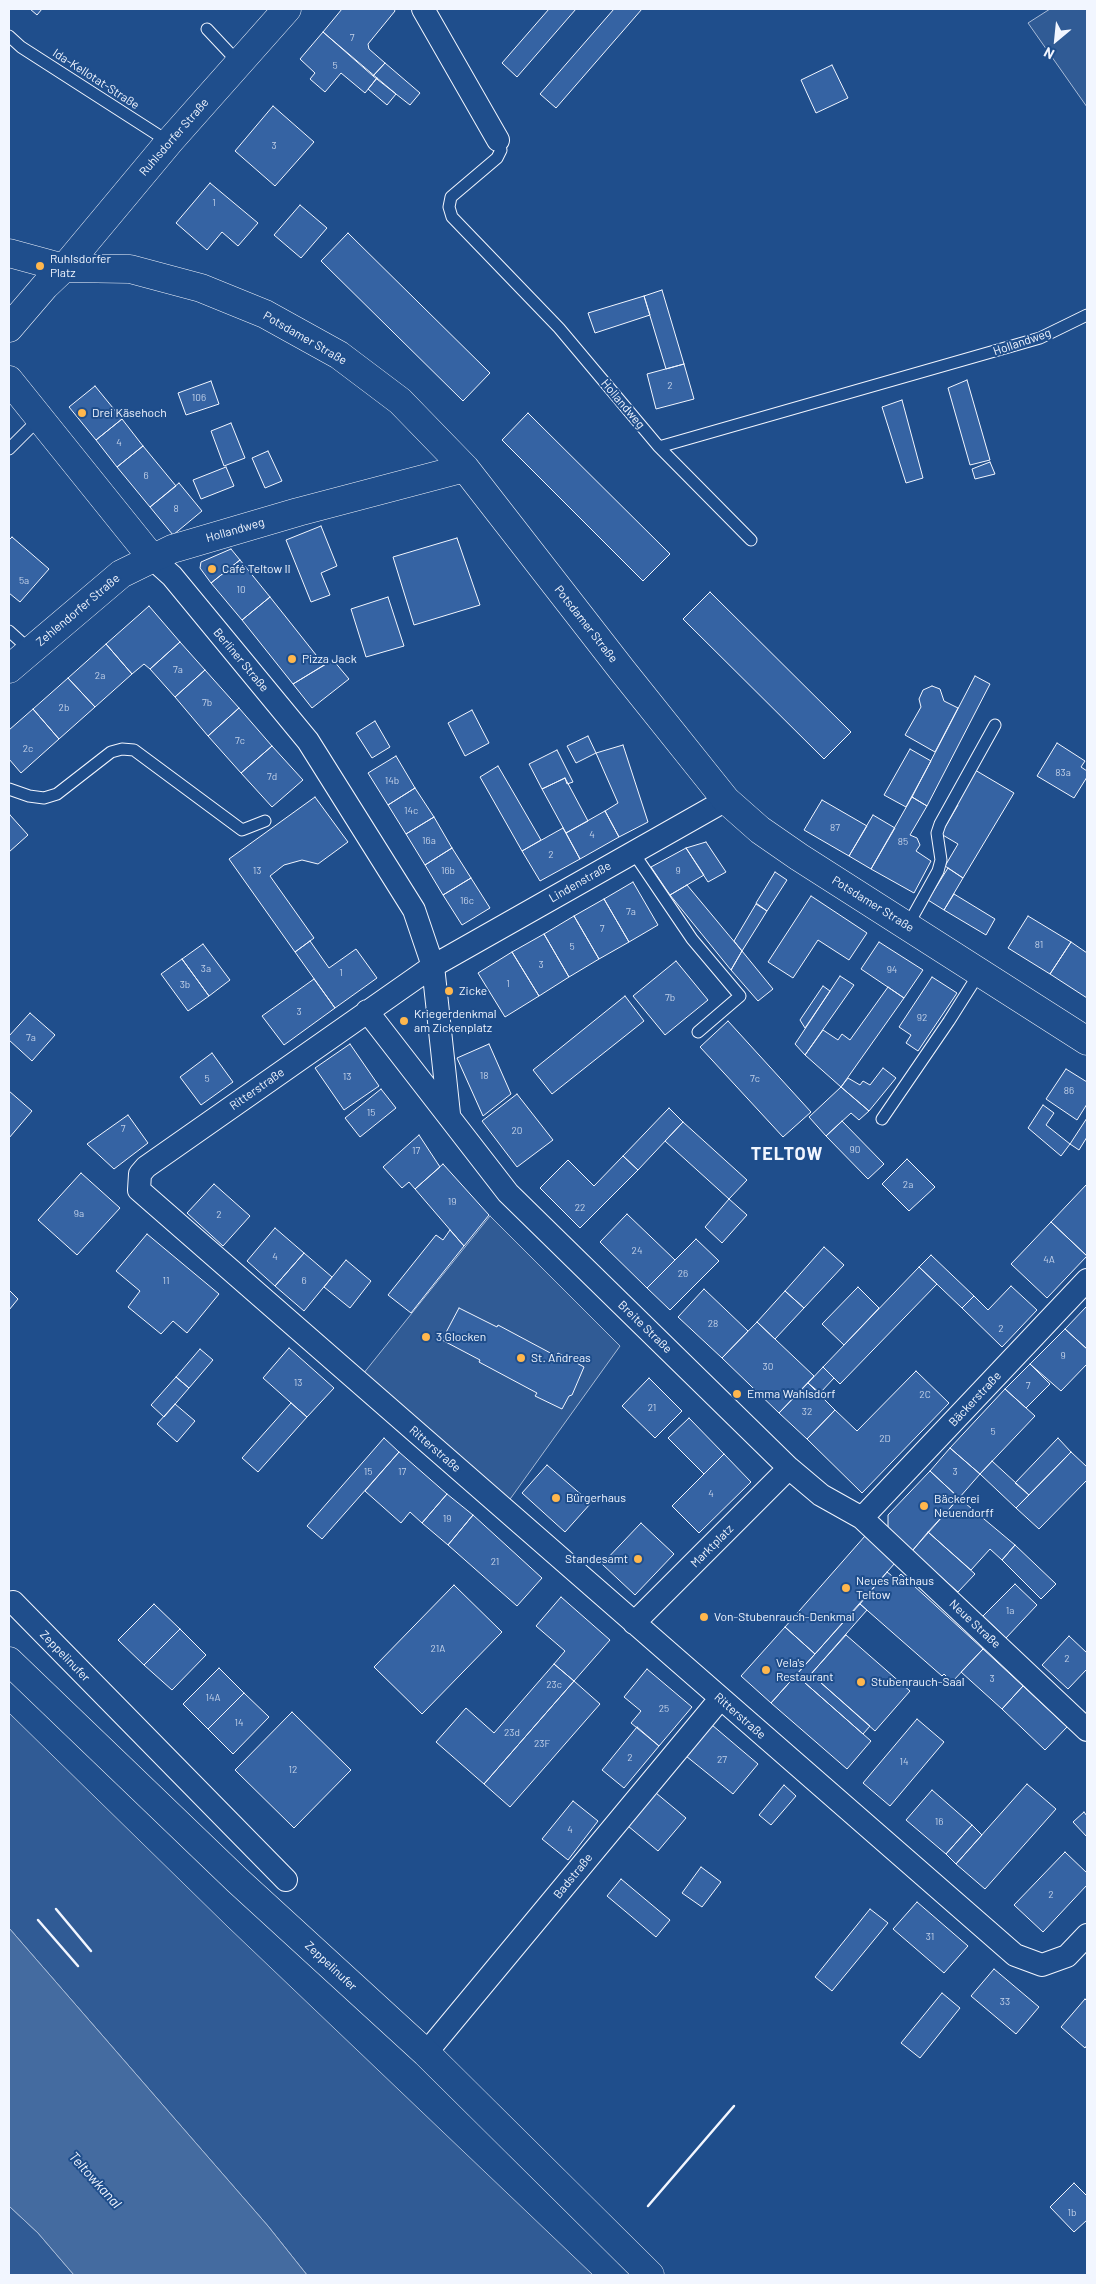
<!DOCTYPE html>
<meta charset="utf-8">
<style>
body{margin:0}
#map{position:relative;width:1096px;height:2284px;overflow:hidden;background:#1f4e8c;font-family:Barlow,sans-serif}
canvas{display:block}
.frame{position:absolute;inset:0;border:10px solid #f2f6ff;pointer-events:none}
.north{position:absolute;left:1031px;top:15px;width:50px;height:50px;-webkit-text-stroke:4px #1f4e8c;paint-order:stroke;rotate:208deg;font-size:14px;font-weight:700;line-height:20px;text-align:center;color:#f2f6ff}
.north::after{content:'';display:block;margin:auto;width:18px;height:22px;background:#f2f6ff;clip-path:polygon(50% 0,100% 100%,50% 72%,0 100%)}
</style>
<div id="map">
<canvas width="1096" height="2284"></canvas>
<div class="frame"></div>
<div class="north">N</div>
</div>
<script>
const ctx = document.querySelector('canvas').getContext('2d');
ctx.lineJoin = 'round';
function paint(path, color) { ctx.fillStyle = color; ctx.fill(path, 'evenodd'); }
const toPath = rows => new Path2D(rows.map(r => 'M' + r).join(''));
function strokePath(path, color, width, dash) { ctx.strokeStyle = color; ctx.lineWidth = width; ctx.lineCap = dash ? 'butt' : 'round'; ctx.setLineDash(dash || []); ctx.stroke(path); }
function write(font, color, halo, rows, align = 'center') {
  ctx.font = font + ' Barlow,sans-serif'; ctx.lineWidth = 4; ctx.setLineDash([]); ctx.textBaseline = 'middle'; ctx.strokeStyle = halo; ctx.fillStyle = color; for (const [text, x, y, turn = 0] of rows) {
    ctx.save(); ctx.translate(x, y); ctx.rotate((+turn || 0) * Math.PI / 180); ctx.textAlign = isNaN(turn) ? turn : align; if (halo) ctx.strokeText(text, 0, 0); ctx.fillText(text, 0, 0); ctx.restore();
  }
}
const green = toPath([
 [1050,9,1087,9,1087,107,1028,23,1050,9],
 [490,1216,620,1346,508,1502,363,1374,490,1216],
 [9,1713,228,1927,593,2275,307,2275,268,2226,9,1928,9,1713],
 [9,2206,38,2233,74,2275,9,2275,9,2206]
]);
paint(green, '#305b95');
strokePath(green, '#a8bbd7', 1);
const water = toPath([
 [9,1928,268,2226,307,2275,74,2275,38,2233,9,2206,9,1928]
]);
paint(water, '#446ba0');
strokePath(water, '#a8bbd7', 1);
const building = toPath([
 [30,9,42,9,37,15,30,9],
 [342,9,394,9,395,11,368,44,369,49,385,63,373,76,323,32,342,9],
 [549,9,576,9,517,77,502,63,549,9],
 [614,9,642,9,556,108,540,94,614,9],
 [323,32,377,78,365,93,341,73,325,92,310,79,315,73,300,59,323,32],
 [385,63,420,93,410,105,373,76,385,63],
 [832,65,848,98,816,113,801,80,832,65],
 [377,78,396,94,387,105,368,89,377,78],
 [273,106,314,142,275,186,235,151,273,106],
 [210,183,258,223,238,246,222,232,207,250,176,223,210,183],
 [300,205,327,228,301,258,274,235,300,205],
 [348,233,490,373,463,401,321,261,348,233],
 [662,290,684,364,666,369,644,296,662,290],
 [644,296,650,315,595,333,588,313,644,296],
 [684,364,694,399,656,409,647,374,684,364],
 [967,380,990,460,970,465,948,388,967,380],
 [211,381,219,404,186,415,178,393,211,381],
 [95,386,122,419,96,440,69,407,95,386],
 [902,400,923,478,906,483,882,407,902,400],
 [528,413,670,554,643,581,502,440,528,413],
 [122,419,143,446,117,467,96,440,122,419],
 [231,423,245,458,224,466,211,431,231,423],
 [143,446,176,486,150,507,117,467,143,446],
 [268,451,282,481,265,488,252,458,268,451],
 [990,462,995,474,975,479,972,469,990,462],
 [226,467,234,486,201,499,193,480,226,467],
 [179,483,202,511,173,535,150,507,179,483],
 [321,526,337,566,321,573,330,595,311,602,286,540,321,526],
 [12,537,49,569,20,602,9,593,9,540,12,537],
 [457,538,480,605,414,625,393,557,457,538],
 [231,549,240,560,211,583,200,568,201,562,231,549],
 [240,560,270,597,242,620,211,583,240,560],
 [710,592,851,732,824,759,683,619,710,592],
 [270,597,324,665,293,684,242,620,270,597],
 [388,597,404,646,366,657,351,609,388,597],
 [149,606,180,642,150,669,144,664,132,674,106,644,149,606],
 [180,642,205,670,175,697,150,669,180,642],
 [106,644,132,674,95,707,68,678,106,644],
 [333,660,349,679,312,708,293,684,333,660],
 [205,670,239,708,208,736,175,697,205,670],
 [975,676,990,684,927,806,912,797,975,676],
 [68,678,95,707,59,739,33,709,68,678],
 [932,686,940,689,944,701,958,708,935,752,905,735,921,707,919,699,923,690,932,686],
 [239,708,272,746,241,773,208,736,239,708],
 [33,709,59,739,21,773,9,759,9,730,33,709],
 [472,710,489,743,465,756,448,723,472,710],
 [375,721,390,747,372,758,356,733,375,721],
 [588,736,596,753,576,763,567,746,588,736],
 [1057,743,1085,761,1081,767,1087,771,1087,777,1074,798,1037,776,1057,743],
 [623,745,648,822,619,837,605,811,618,803,596,753,623,745],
 [272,746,303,780,272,807,241,773,272,746],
 [910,749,931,761,906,807,884,795,910,749],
 [557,750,573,782,567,784,565,778,542,789,529,764,557,750],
 [396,756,415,788,388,805,368,773,396,756],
 [498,766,541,840,522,851,480,777,498,766],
 [975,770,1014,793,963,878,945,866,958,844,941,834,958,805,955,803,975,770],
 [565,778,588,821,566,833,542,789,565,778],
 [415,788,434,817,406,834,388,805,415,788],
 [315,797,348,842,318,864,302,860,284,865,270,876,314,938,295,952,229,859,315,797],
 [912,797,927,806,910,835,917,838,920,845,916,851,931,861,914,893,871,869,912,797],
 [822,800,867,826,849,856,804,830,822,800],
 [605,811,619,837,580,859,566,833,605,811],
 [10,815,28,835,9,852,9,816,10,815],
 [873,815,895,828,871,869,849,856,873,815],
 [434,817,452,848,425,865,406,834,434,817],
 [563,828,580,859,540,881,522,851,563,828],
 [706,842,726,872,708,882,686,848,706,842],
 [452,848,471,878,443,895,425,865,452,848],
 [686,848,704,875,670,895,651,867,686,848],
 [948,868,963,878,944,910,928,900,948,868],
 [775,872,787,880,767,911,756,903,775,872],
 [471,878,490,908,462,925,443,895,471,878],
 [633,882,658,925,629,942,604,899,633,882],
 [687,885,742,951,731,970,670,895,687,885],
 [954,894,995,919,986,935,944,910,954,894],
 [811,896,867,933,849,960,818,940,793,978,768,962,811,896],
 [604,899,629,942,599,959,574,916,604,899],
 [756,904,767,911,742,951,734,941,756,904],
 [574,916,599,959,569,977,544,934,574,916],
 [1028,916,1071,942,1050,974,1008,948,1028,916],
 [544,934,569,977,539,996,512,952,544,934],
 [310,941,329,968,356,949,377,978,335,1008,295,952,310,941],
 [879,942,923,970,904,998,861,969,879,942],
 [1071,942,1087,953,1087,998,1050,974,1071,942],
 [203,944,230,980,209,996,182,959,203,944],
 [742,951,773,989,758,1001,731,970,742,951],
 [512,952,539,996,505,1017,478,973,512,952],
 [182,959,209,996,188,1011,161,974,182,959],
 [676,961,708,1000,665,1035,633,996,676,961],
 [840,976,854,985,805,1055,795,1044,840,976],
 [932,977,957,993,918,1051,906,1043,911,1035,899,1027,932,977],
 [314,979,335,1008,284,1045,262,1016,314,979],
 [823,986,830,991,805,1028,800,1020,823,986],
 [888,987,904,998,841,1087,805,1055,823,1030,838,1040,842,1034,850,1040,888,987],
 [625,996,644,1021,552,1094,533,1070,625,996],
 [30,1013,55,1035,32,1061,9,1040,9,1036,30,1013],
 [728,1021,811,1112,783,1137,700,1047,728,1021],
 [350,1044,379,1086,344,1110,315,1068,350,1044],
 [489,1044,511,1094,483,1116,457,1058,489,1044],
 [212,1053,233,1082,201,1105,180,1077,212,1053],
 [883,1068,896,1078,869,1111,841,1087,848,1078,860,1085,863,1081,870,1085,883,1068],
 [1066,1069,1087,1082,1087,1104,1077,1120,1046,1099,1066,1069],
 [841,1087,869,1111,859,1120,851,1113,826,1136,809,1117,841,1087],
 [381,1089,396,1108,360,1137,345,1118,381,1089],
 [9,1091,32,1111,9,1138,9,1091],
 [517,1094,553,1140,517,1167,482,1121,517,1094],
 [1043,1105,1054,1113,1046,1125,1070,1144,1061,1156,1028,1128,1043,1105],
 [669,1108,683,1122,638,1170,623,1156,669,1108],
 [128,1115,148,1143,114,1169,87,1144,128,1115],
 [1087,1118,1087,1137,1079,1150,1070,1144,1087,1118],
 [842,1121,884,1164,868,1179,826,1136,842,1121],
 [683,1122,747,1180,729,1199,665,1141,683,1122],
 [419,1135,440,1167,415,1189,409,1182,402,1188,383,1167,419,1135],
 [623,1156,638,1170,580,1228,540,1188,568,1160,594,1186,623,1156],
 [907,1159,935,1187,909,1211,882,1184,907,1159],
 [443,1164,489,1215,464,1246,415,1189,443,1164],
 [81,1173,120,1208,77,1255,38,1220,81,1173],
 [214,1184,250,1216,223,1246,187,1213,214,1184],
 [1087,1184,1087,1256,1051,1222,1087,1184],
 [729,1199,747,1215,722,1243,705,1227,729,1199],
 [627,1214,675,1260,647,1288,600,1242,627,1214],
 [1051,1222,1087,1256,1047,1298,1011,1264,1051,1222],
 [275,1228,304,1253,275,1286,247,1261,275,1228],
 [450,1230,464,1246,411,1313,388,1295,436,1235,443,1240,450,1230],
 [147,1234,219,1294,187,1333,173,1321,161,1334,128,1307,140,1291,116,1271,147,1234],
 [696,1239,719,1261,670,1310,647,1288,696,1239],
 [824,1247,844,1265,804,1308,785,1291,824,1247],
 [304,1253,332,1277,304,1311,275,1286,304,1253],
 [931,1255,974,1296,962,1308,919,1267,931,1255],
 [346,1260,371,1281,350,1308,324,1287,346,1260],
 [919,1267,937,1284,840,1384,823,1367,919,1267],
 [1011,1286,1037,1310,1002,1347,962,1308,974,1296,988,1310,1011,1286],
 [858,1287,879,1308,844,1345,822,1324,858,1287],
 [704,1289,748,1331,722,1358,678,1317,704,1289],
 [9,1290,18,1299,9,1310,9,1290],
 [785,1291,804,1308,775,1339,757,1322,785,1291],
 [1087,1306,1087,1349,1065,1329,1087,1306],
 [459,1308,497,1327,498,1325,556,1356,558,1353,584,1367,572,1395,569,1396,562,1409,535,1396,537,1393,479,1362,480,1360,442,1340,459,1308],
 [757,1322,814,1376,779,1413,722,1358,757,1322],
 [1065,1329,1087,1349,1087,1364,1061,1391,1030,1364,1065,1329],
 [289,1348,334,1388,307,1417,263,1378,289,1348],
 [200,1349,213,1360,189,1388,176,1377,200,1349],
 [1030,1364,1050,1384,1026,1408,1005,1389,1030,1364],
 [823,1367,834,1378,820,1393,808,1383,823,1367],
 [916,1371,949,1403,862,1493,807,1439,835,1410,857,1431,916,1371],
 [176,1377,189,1388,164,1417,151,1405,176,1377],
 [649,1378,682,1411,655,1438,622,1406,649,1378],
 [808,1383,835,1410,807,1439,779,1413,808,1383],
 [1005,1389,1035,1416,980,1474,950,1448,1005,1389],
 [291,1403,307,1417,258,1472,242,1458,291,1403],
 [175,1404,195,1421,177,1442,157,1424,175,1404],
 [689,1418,724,1454,704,1474,668,1438,689,1418],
 [384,1438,399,1452,322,1539,307,1526,384,1438],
 [1058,1438,1071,1452,1029,1495,1015,1483,1058,1438],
 [950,1448,980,1474,959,1498,930,1471,950,1448],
 [399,1452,447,1494,422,1523,410,1512,401,1523,365,1491,399,1452],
 [1071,1452,1087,1467,1087,1480,1039,1529,1016,1508,1071,1452],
 [724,1454,751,1482,699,1533,672,1506,724,1454],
 [992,1461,1029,1495,1016,1508,980,1474,992,1461],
 [547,1465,591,1503,565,1532,522,1493,547,1465],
 [930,1471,959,1498,912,1551,888,1528,888,1515,930,1471],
 [447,1494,473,1515,448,1545,422,1523,447,1494],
 [959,1498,1015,1545,1002,1560,990,1549,971,1570,928,1532,959,1498],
 [473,1515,542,1578,517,1606,448,1545,473,1515],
 [641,1523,674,1554,635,1595,602,1564,641,1523],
 [928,1532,975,1574,958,1592,912,1551,928,1532],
 [865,1536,895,1563,815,1654,785,1627,865,1536],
 [1015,1545,1056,1584,1041,1599,1002,1560,1015,1545],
 [887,1572,896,1579,901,1574,983,1649,952,1682,944,1674,942,1676,860,1604,887,1572],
 [1015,1584,1037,1605,1006,1638,983,1616,1015,1584],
 [454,1585,502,1632,422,1714,374,1667,454,1585],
 [561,1597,610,1640,574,1681,554,1664,565,1651,536,1626,561,1597],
 [154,1604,180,1629,144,1665,118,1640,154,1604],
 [860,1604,867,1610,811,1674,870,1726,863,1734,796,1675,860,1604],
 [785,1627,815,1654,771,1703,741,1676,785,1627],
 [180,1629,206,1655,172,1690,144,1665,180,1629],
 [846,1635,910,1691,875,1731,811,1674,846,1635],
 [1069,1636,1087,1653,1087,1669,1068,1689,1042,1665,1069,1636],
 [983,1649,1023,1686,1002,1709,961,1672,983,1649],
 [554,1664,574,1681,484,1784,436,1742,466,1708,494,1733,554,1664],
 [219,1668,244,1693,208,1729,183,1704,219,1668],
 [647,1669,692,1707,659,1746,631,1723,641,1711,624,1697,647,1669],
 [796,1675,871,1741,847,1769,771,1703,796,1675],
 [574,1681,600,1704,510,1807,484,1784,574,1681],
 [1023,1686,1067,1727,1045,1750,1002,1709,1023,1686],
 [244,1693,269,1717,233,1754,208,1729,244,1693],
 [292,1712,351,1770,294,1828,235,1770,292,1712],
 [917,1719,944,1742,890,1806,863,1783,917,1719],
 [712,1725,758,1764,733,1794,686,1756,712,1725],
 [637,1727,659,1746,624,1788,602,1770,637,1727],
 [1027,1784,1056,1809,985,1889,956,1864,1027,1784],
 [784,1785,796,1796,771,1825,759,1815,784,1785],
 [932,1790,972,1825,946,1854,906,1820,932,1790],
 [656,1793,686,1818,658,1851,628,1826,656,1793],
 [573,1801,598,1821,568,1860,542,1839,573,1801],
 [1084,1812,1087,1816,1087,1837,1073,1822,1084,1812],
 [972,1825,982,1835,956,1864,946,1854,972,1825],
 [1065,1852,1087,1873,1087,1885,1043,1932,1014,1905,1065,1852],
 [701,1867,721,1882,702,1907,682,1893,701,1867],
 [621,1879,670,1920,656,1937,607,1896,621,1879],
 [917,1902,968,1946,944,1973,893,1929,917,1902],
 [870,1909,888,1923,832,1991,815,1977,870,1909],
 [994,1969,1039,2007,1016,2034,971,1996,994,1969],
 [942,1993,960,2008,920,2058,901,2043,942,1993],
 [1085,1999,1087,2001,1087,2045,1085,2048,1061,2027,1085,1999],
 [1074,2183,1087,2196,1087,2220,1074,2232,1050,2207,1074,2183]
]);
paint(building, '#3563a3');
strokePath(building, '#f2f6ff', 1);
const lane = toPath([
 [207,29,238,62],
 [9,36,21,47,169,142],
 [498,140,501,150,497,158,451,197,449,207,452,217,559,328,659,447,1040,338,1087,315],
 [659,447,751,540],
 [9,449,40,418],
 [9,631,30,650],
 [9,789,29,796,44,798,57,794,111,752,122,749,134,750,242,830,265,821],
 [633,852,692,939,740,996,698,1032],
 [908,925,938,871,941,860,937,833,940,824,995,725],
 [882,1119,949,1021,980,972]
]);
const street = toPath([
 [423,9,498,140],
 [152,558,172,576,308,741,414,910,433,966,449,1114],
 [726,800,433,966,146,1167,140,1174,139,1190,1015,1955,1042,1965,1067,1956,1087,1935],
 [367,1011,508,1193,789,1468,821,1495,862,1518,1087,1730],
 [862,1518,1087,1280],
 [13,1602,286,1880],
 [634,1623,789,1468],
 [426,2053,720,1699]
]);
const secondary = toPath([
 [9,253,64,268,130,269,201,288,265,314,339,355,400,401,465,468,622,670,726,800,760,830,799,857,1087,1041],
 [9,328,45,286,64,268,169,142,287,9],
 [9,380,152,558],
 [9,669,121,574,172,549,298,512,465,468],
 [9,1661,237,1880,426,2053,650,2275]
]);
strokePath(lane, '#f2f6ff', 13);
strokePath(street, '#f2f6ff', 24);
strokePath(secondary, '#f2f6ff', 29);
strokePath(lane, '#1f4e8c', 11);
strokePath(street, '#1f4e8c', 22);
strokePath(secondary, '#1f4e8c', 28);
strokePath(toPath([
 [56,1909,91,1951],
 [38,1920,78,1966],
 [648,2206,734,2106]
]), '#f2f6ff', 2.5);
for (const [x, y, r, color] of [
 [40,266,5,"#ffb74d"],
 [82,413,5,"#ffb74d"],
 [212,569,5,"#ffb74d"],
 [292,659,5,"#ffb74d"],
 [449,991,5,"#ffb74d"],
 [404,1021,5,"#ffb74d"],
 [426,1337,5,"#ffb74d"],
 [521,1358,5,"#ffb74d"],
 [737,1394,5,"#ffb74d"],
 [556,1498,5,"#ffb74d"],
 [924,1506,5,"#ffb74d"],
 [638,1559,5,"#ffb74d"],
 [846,1588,5,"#ffb74d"],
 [704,1617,5,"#ffb74d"],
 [766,1670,5,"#ffb74d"],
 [861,1682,5,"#ffb74d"]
]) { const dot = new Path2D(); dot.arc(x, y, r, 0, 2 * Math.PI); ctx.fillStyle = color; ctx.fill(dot); strokePath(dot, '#1f4e8c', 2); }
write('10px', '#c3d1e8', null, [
 ["7",352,38],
 ["5",335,66],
 ["3",274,146],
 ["1",214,203],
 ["2",670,386],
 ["106",199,398],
 ["4",119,443],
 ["6",146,476],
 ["8",176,509],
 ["5a",24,581],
 ["10",241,590],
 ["7a",178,670],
 ["2a",100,676],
 ["7b",207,703],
 ["2b",64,708],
 ["7c",240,741],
 ["2c",28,749],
 ["83a",1063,773],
 ["7d",272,777],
 ["14b",392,781],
 ["14c",411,811],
 ["87",835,828],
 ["4",592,835],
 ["16a",429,841],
 ["85",903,842],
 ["2",551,855],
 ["13",257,871],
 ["16b",448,871],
 ["9",678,871],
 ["16c",467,901],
 ["7a",631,912],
 ["7",602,929],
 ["81",1039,945],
 ["5",572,947],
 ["3",541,965],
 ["3a",206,969],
 ["94",892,970],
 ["1",341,973],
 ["1",508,984],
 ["3b",185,985],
 ["7b",670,998],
 ["3",299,1012],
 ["92",922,1018],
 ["7a",31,1038],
 ["18",484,1076],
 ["13",347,1077],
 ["5",207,1079],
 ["7c",755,1079],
 ["86",1069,1091],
 ["15",371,1113],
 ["7",123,1129],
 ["20",517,1131],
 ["90",855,1150],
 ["17",416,1151],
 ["2a",908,1185],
 ["19",452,1202],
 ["22",580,1208],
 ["9a",79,1214],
 ["2",219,1215],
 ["24",637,1251],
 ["4",275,1257],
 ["4A",1049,1260],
 ["26",683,1274],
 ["11",166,1281],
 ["6",304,1281],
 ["28",713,1324],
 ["2",1001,1329],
 ["9",1063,1356],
 ["30",768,1367],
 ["13",298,1383],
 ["7",1028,1386],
 ["2C",925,1395],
 ["21",652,1408],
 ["32",807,1412],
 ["5",993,1432],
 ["2D",885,1439],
 ["15",368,1472],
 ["17",402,1472],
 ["3",955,1472],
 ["4",711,1494],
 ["19",447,1519],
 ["21",495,1562],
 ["1a",1010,1611],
 ["21A",438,1649],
 ["2",1067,1659],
 ["3",992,1679],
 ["23c",554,1685],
 ["14A",213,1698],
 ["25",664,1709],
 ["14",239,1723],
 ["23d",512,1733],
 ["23F",542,1744],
 ["2",630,1758],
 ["27",722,1760],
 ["14",904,1762],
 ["12",293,1770],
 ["16",939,1822],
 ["4",570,1830],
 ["2",1051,1895],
 ["31",930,1937],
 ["33",1005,2002],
 ["1b",1072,2213]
]);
write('12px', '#f2f6ff', '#1f4e8c', [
 ["Ida-Kellotat-Straße",96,79,33],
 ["Ruhlsdorfer Straße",174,137,-49],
 ["Potsdamer Straße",305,338,30],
 ["Hollandweg",1022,342,-19],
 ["Hollandweg",623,404,50],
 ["Hollandweg",235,530,-16],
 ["Zehlendorfer Straße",78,610,-40],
 ["Potsdamer Straße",586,624,52],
 ["Berliner Straße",241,660,50],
 ["Lindenstraße",580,882,-30],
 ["Potsdamer Straße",873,904,32],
 ["Ritterstraße",257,1089,-35],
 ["Breite Straße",645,1327,44],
 ["Bäckerstraße",975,1399,-47],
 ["Ritterstraße",435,1449,41],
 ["Marktplatz",712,1546,-45],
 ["Neue Straße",975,1624,43],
 ["Zeppelinufer",65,1656,46],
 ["Ritterstraße",740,1716,41],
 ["Badstraße",573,1876,-51],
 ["Zeppelinufer",331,1966,43]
]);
write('12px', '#f2f6ff', '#1f4e8c', [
 ["Ruhlsdorfer",50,259],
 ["Platz",50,273],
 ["Drei Käsehoch",92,413],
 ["Café Teltow II",222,569],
 ["Pizza Jack",302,659],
 ["Zicke",459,991],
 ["Kriegerdenkmal",414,1014],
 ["am Zickenplatz",414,1028],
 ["3 Glocken",436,1337],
 ["St. Andreas",531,1358],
 ["Emma Wahlsdorf",747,1394],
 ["Bürgerhaus",566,1498],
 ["Bäckerei",934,1499],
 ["Neuendorff",934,1513],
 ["Standesamt",628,1559,"right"],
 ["Neues Rathaus",856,1581],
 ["Teltow",856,1595],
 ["Von-Stubenrauch-Denkmal",714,1617],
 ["Vela's",776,1663],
 ["Restaurant",776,1677],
 ["Stubenrauch-Saal",871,1682]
], 'left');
write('italic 14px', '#f2f6ff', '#1f4e8c', [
 ["Teltowkanal",95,2180,48]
]);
ctx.letterSpacing = '1px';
write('bold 18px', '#f2f6ff', '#1f4e8c', [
 ["TELTOW",787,1154]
]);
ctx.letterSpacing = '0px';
</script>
